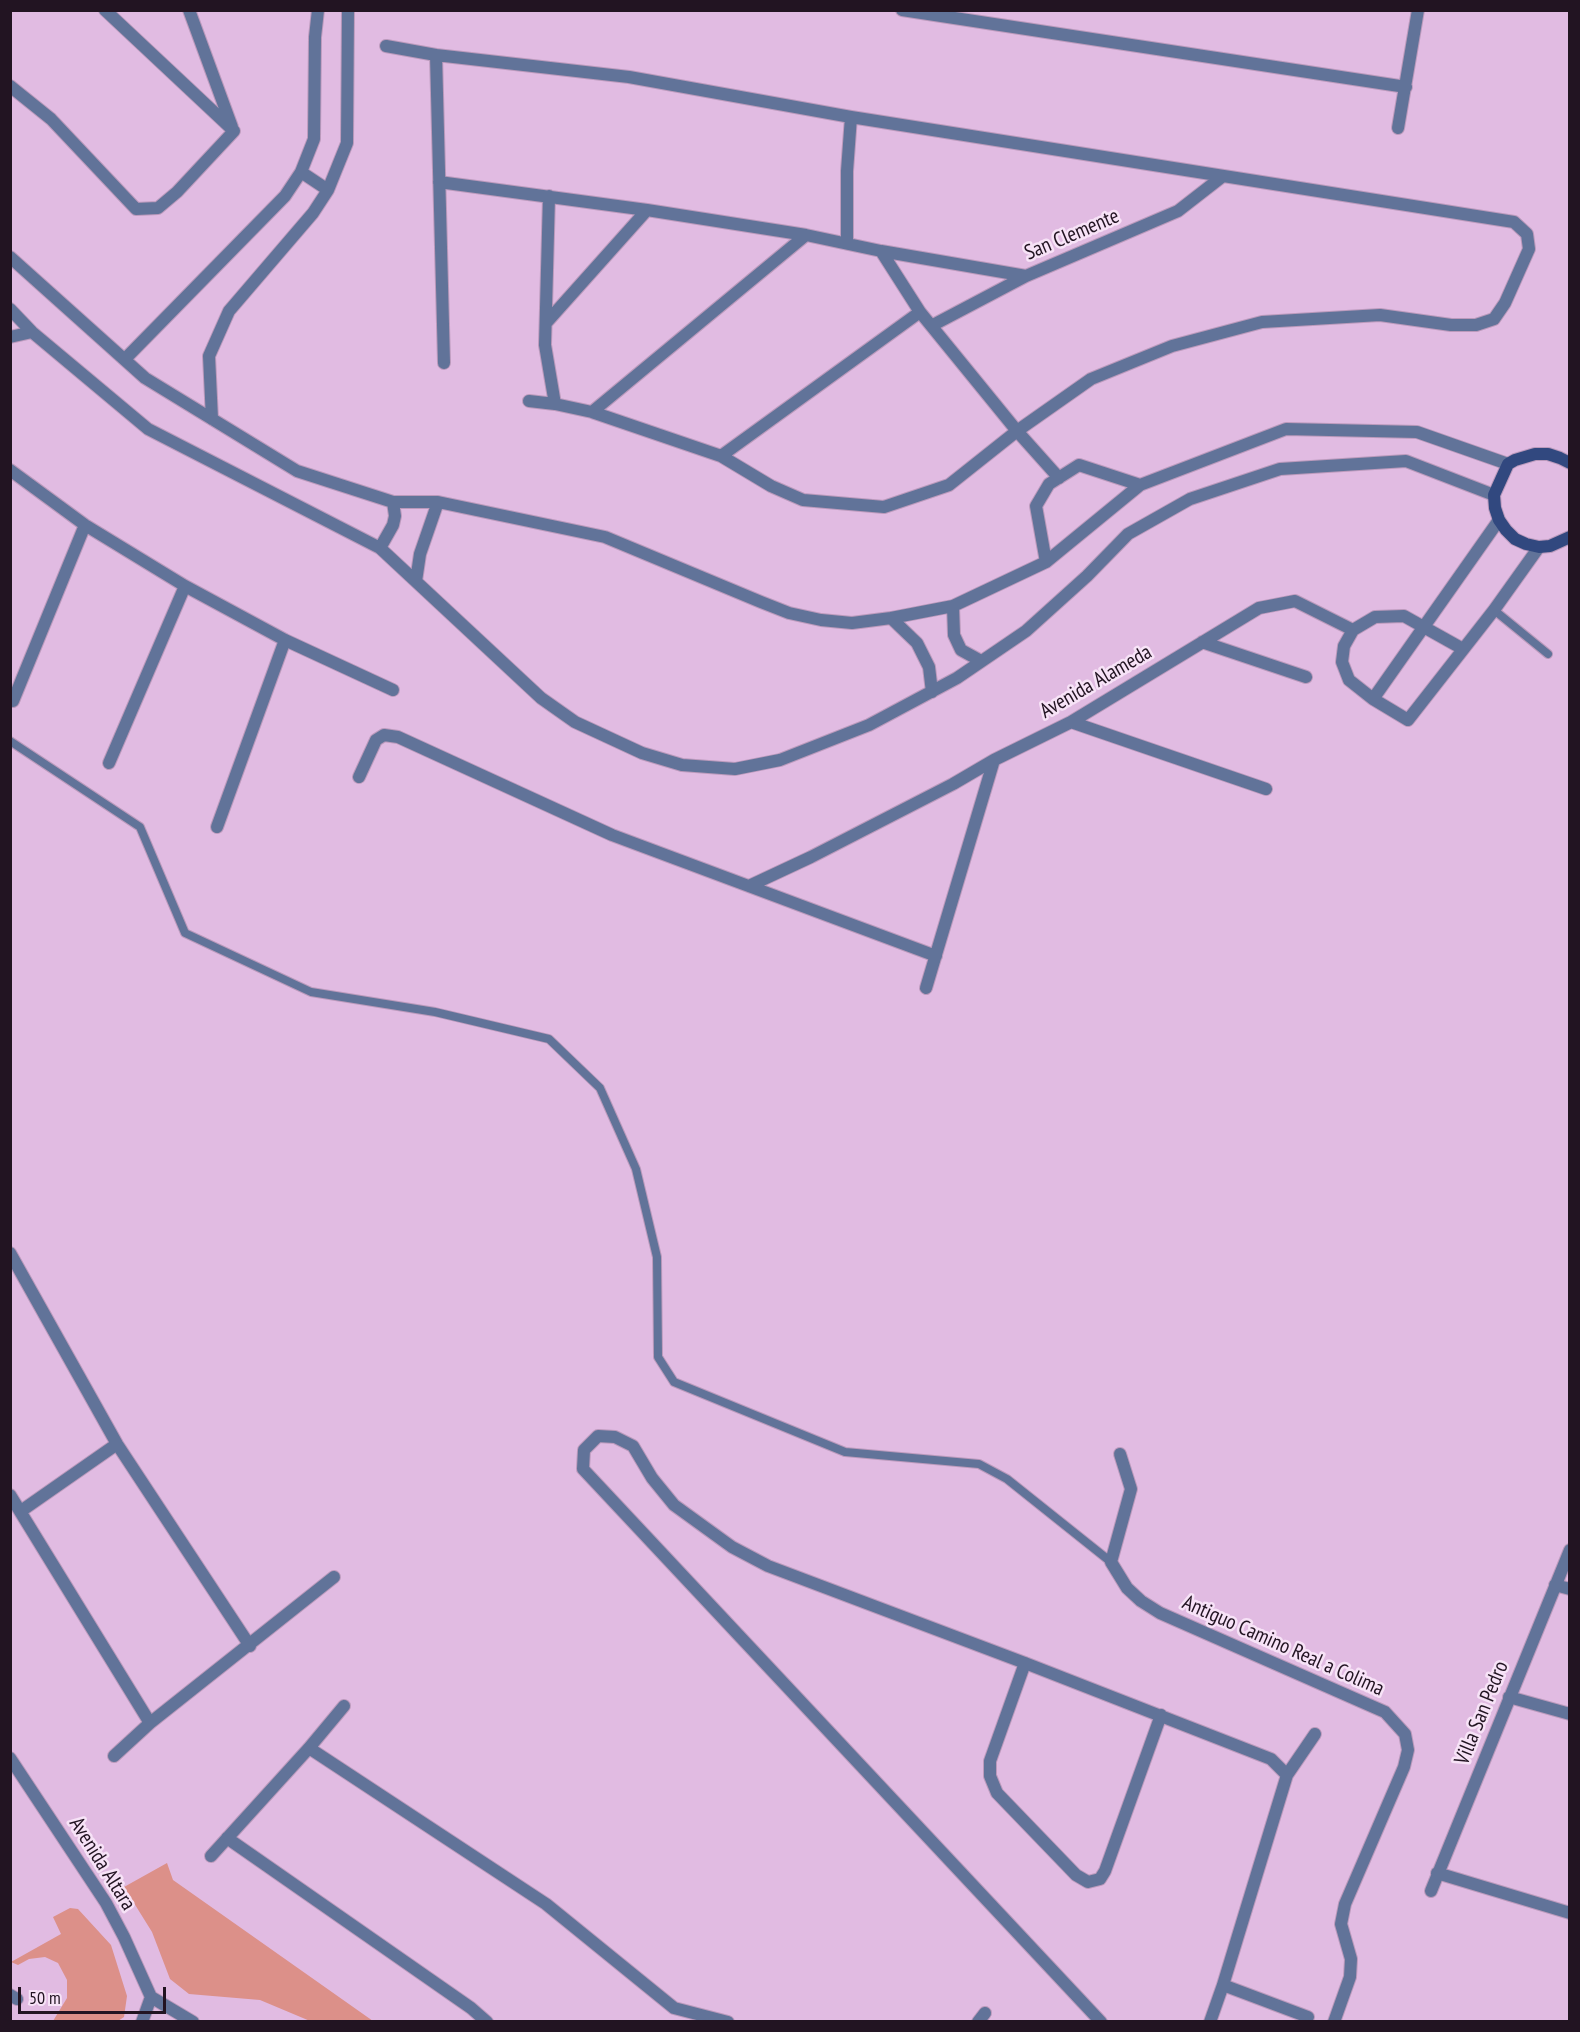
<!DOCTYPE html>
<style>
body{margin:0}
#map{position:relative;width:1580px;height:2032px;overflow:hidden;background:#e1bbe2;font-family:"PT Sans Narrow",sans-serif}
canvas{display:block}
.frame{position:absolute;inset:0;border:12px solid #221422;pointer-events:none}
.scale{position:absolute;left:18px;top:1987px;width:148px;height:27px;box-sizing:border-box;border:3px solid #221422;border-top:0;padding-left:8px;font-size:18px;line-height:21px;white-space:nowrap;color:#221422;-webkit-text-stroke:4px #f7e3f7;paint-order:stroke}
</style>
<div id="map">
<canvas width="1580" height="2032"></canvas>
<div class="frame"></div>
<div class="scale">50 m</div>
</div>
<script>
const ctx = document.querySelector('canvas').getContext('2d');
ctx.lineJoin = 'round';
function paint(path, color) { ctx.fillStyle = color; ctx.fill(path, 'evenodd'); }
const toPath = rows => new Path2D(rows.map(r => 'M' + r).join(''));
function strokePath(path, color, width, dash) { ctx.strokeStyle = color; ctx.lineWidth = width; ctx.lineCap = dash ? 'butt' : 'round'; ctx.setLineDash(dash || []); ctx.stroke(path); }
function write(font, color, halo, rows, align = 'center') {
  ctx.font = font + ' "PT Sans Narrow",sans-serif'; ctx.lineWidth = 5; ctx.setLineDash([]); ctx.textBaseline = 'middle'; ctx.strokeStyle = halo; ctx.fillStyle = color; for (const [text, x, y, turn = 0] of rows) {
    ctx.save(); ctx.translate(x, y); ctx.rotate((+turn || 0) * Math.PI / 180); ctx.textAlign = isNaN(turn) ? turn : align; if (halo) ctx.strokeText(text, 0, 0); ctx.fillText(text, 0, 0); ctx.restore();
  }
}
paint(toPath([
 [167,1863,173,1880,373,2021,310,2021,260,2000,189,1994,170,1979,152,1932,124,1887],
 [70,1908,78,1909,111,1945,127,1996,124,2017,118,2021,53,2021,67,1998,67,1980,58,1963,45,1957,29,1959,18,1965,11,1962,61,1934,53,1917]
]), '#dc9089');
const lane = toPath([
 [1494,610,1548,654],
 [10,741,140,827,185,933,311,992,435,1012,549,1039,600,1088,636,1169,657,1257,658,1357,674,1382,845,1452,979,1464,1007,1479,1111,1562]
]);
const street = toPath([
 [105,10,234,131],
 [189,10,232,127],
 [902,10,1406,87],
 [386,46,436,55],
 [10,86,51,119,136,209,158,208,177,192,234,131],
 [1398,128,1418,10],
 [301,172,328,190],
 [439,182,647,210,806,235,881,251,1026,276],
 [549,196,545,345,555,404],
 [847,243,847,171,851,117],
 [881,251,920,312,1017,431,1059,478],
 [10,257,145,378,297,471,393,502,438,502,605,537,761,602,789,613,821,620,852,623,891,618,953,606,1046,562,1140,485,1286,429,1417,432,1508,464],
 [10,309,32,332,148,429,380,548,541,698,575,722,642,753,682,765,735,769,780,760,869,725,957,678,1026,631,1087,576,1128,534,1190,499,1280,469,1406,461,1494,495],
 [546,323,647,210],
 [933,325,1026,276,1178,211,1223,176],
 [10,337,32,332],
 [125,359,285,196,301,172,314,139,315,37,318,10],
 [444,363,436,55,629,77,851,117,1514,222,1527,234,1529,249,1505,303,1494,319,1476,325,1451,325,1380,315,1262,322,1172,346,1091,379,1017,431,949,485,884,507,803,500,771,486,721,456,592,412,555,404,529,401],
 [592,412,806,235],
 [212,419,209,356,229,311,313,213,328,190,347,143,348,10],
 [721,456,920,312],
 [10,470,85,525,185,586,285,640,393,690],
 [380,548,393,525,395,516,393,502],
 [1046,562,1036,506,1049,484,1079,465,1140,485],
 [416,581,420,554,438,502],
 [953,606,954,635,961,650,981,661],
 [891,618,917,643,929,667,932,692],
 [1353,630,1344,646,1342,662,1349,680,1373,699,1408,720,1494,610,1539,547],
 [1353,630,1375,617,1404,616,1463,649],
 [1202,642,1306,677],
 [1373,699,1499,520],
 [13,701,85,525],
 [1071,722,1266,789],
 [109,763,185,586],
 [359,777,376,740,384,735,398,737,612,835,936,956],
 [217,827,285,640],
 [749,886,811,857,953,784,994,760,1071,722,1259,608,1295,601,1353,630],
 [926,988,994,760],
 [10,1253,117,1444,250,1646],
 [1120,1454,1131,1489,1111,1562,1127,1588,1141,1601,1160,1613,1385,1712,1405,1734,1408,1750,1404,1767,1345,1904,1341,1924,1351,1959,1350,1977,1334,2022],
 [10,1495,150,1723],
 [21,1511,117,1444],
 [1555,1585,1570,1589],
 [1025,1663,990,1761,990,1776,997,1793,1076,1875,1088,1882,1100,1879,1105,1871,1161,1715],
 [1509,1697,1570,1714],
 [309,1748,546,1904,674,2008,728,2022],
 [114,1756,150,1723,334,1577],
 [10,1758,106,1903,124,1937,151,1997,193,2022],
 [227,1838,471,2008,487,2022],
 [211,1856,309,1748,344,1706],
 [1437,1873,1570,1913],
 [1431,1891,1570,1550],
 [1223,1985,1308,2017],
 [10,1995,17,1999],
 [142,2022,151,1997],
 [978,2022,985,2013],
 [1101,2022,583,1469,584,1450,598,1436,615,1437,633,1446,652,1478,674,1505,732,1547,768,1566,1025,1663,1271,1759,1287,1775],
 [1210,2022,1223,1985,1287,1775,1315,1734]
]);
const secondary = toPath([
 [1570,463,1560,458,1548,454,1535,454,1515,460,1508,464,1494,495,1495,508,1499,520,1506,530,1515,539,1526,544,1539,547,1550,546,1570,537]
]);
strokePath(lane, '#bb9abc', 10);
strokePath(street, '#bb9abc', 14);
strokePath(secondary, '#bb9abc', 14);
strokePath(lane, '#617399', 8);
strokePath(street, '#617399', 12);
strokePath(secondary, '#31487f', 12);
write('21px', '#221422', '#f7e3f7', [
 ["San Clemente",1072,235,-23],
 ["Avenida Alameda",1096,682,-30],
 ["Antiguo Camino Real a Colima",1283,1646,24],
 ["Villa San Pedro",1482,1713,-68],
 ["Avenida Altara",102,1864,58]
]);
</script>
